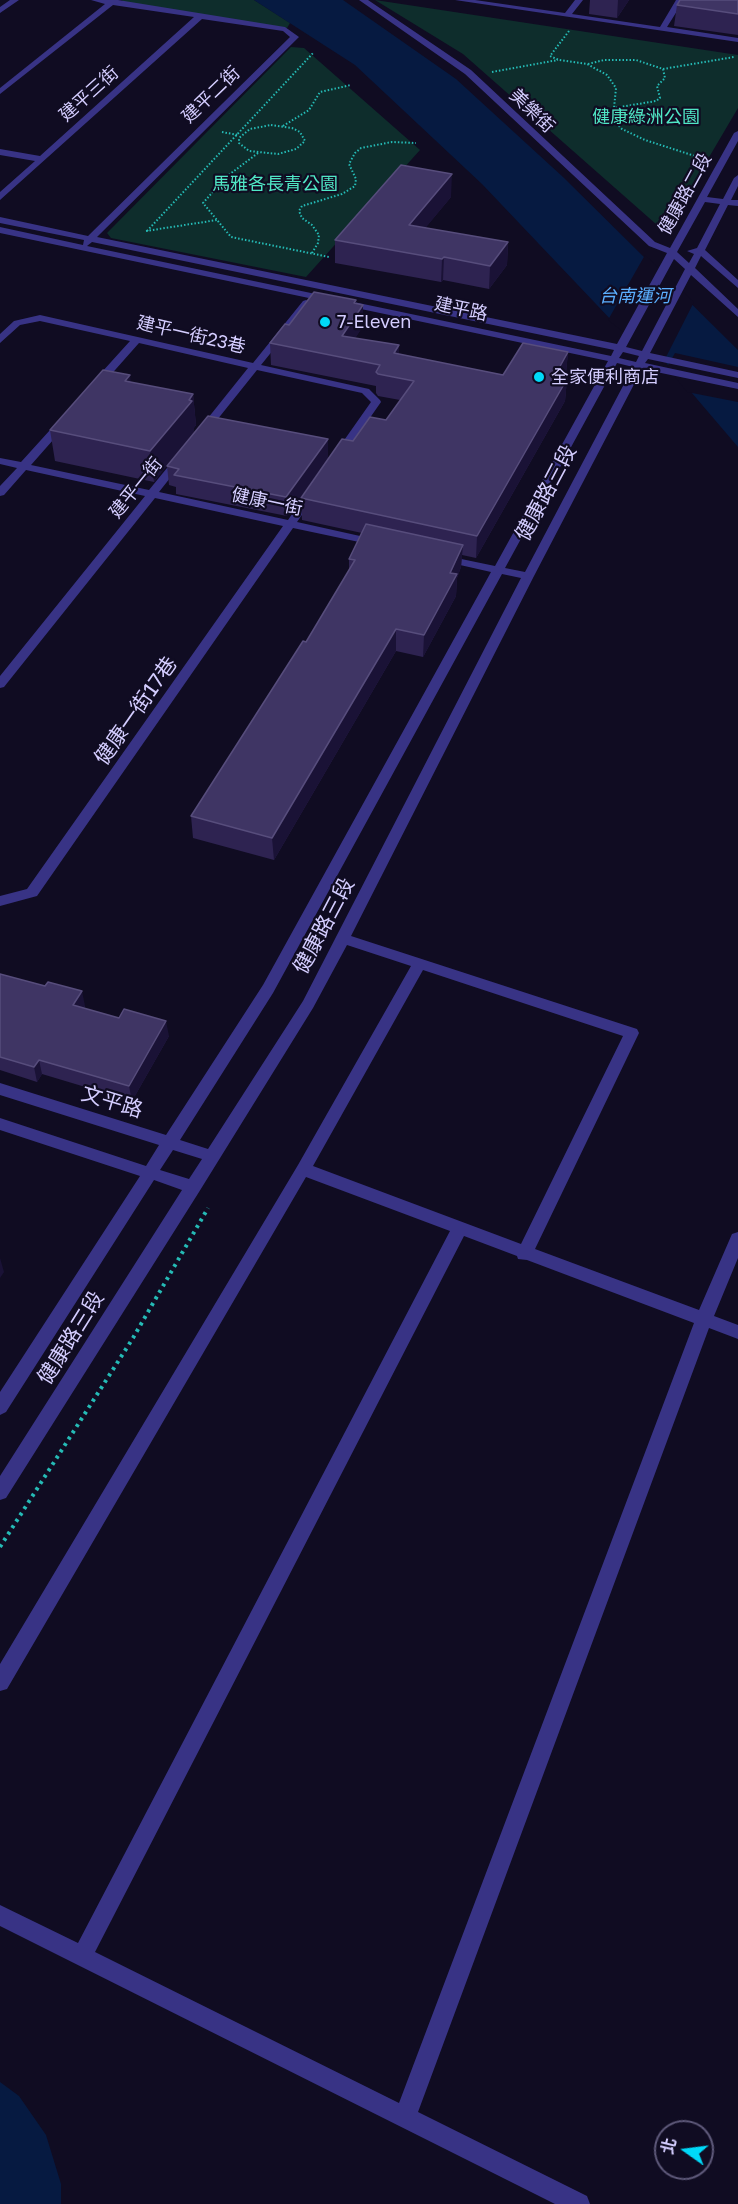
<!DOCTYPE html>
<meta charset="utf-8">
<style>
body{margin:0}
#map{position:relative;width:738px;height:2204px;overflow:hidden;background:#100c22;font-family:"Golos Text","Noto Sans TC",sans-serif}
canvas{display:block}
.north{position:absolute;left:654px;top:2120px;width:60px;height:60px;box-sizing:border-box;background:#100c22;border:2px solid #5e597a;border-radius:50%;rotate:284deg;font-size:16px;font-weight:700;line-height:24px;text-align:center;color:#d4cdff}
.north::after{content:'';display:block;margin:auto;width:21px;height:27px;background:#00d9f8;clip-path:polygon(50% 0,100% 100%,50% 72%,0 100%)}
</style>
<div id="map">
<canvas width="738" height="2204"></canvas>
<div class="north">北</div>
</div>
<script>
const ctx = document.querySelector('canvas').getContext('2d');
ctx.lineJoin = 'round';
function paint(path, color) { ctx.fillStyle = color; ctx.fill(path, 'evenodd'); }
const toPath = rows => new Path2D(rows.map(r => 'M' + r).join(''));
function strokePath(path, color, width, dash) { ctx.strokeStyle = color; ctx.lineWidth = width; ctx.lineCap = dash ? 'butt' : 'round'; ctx.setLineDash(dash || []); ctx.stroke(path); }
function write(font, color, halo, rows, align = 'center') {
  ctx.font = font + ' "Golos Text","Noto Sans TC",sans-serif'; ctx.lineWidth = 4.5; ctx.setLineDash([]); ctx.textBaseline = 'middle'; ctx.strokeStyle = halo; ctx.fillStyle = color; for (const [text, x, y, turn = 0] of rows) {
    ctx.save(); ctx.translate(x, y); ctx.rotate((+turn || 0) * Math.PI / 180); ctx.textAlign = isNaN(turn) ? turn : align; if (halo) ctx.strokeText(text, 0, 0); ctx.fillText(text, 0, 0); ctx.restore();
  }
}
paint(toPath([
 [123,0,254,0,290,23,287,28,120,2],
 [375,0,738,55,738,108,665,232,463,54],
 [291,47,304,48,420,150,306,277,111,238,107,233]
]), '#0e2d2c');
paint(toPath([
 [254,0,343,0,456,79,563,177,738,350,738,447,662,358,614,323,482,184,355,65],
 [0,2082,19,2096,46,2135,61,2184,61,2204,0,2204]
]), '#061a41');
paint(toPath([
 [645,255,694,302,663,363,608,320],
 [675,353,738,367,738,402,687,392,667,367]
]), '#100c22');
strokePath(toPath([
 [569,31,550,56,559,60,587,64,607,75,616,88,614,108,610,117,622,129,645,140,698,157],
 [588,64,604,60,636,60,663,69,665,78,657,86,660,98,656,101,614,108],
 [663,69,734,57],
 [492,72,558,60],
 [271,125,292,128,300,132,305,141,296,149,278,154,249,151,239,143,239,138,250,129,271,125],
 [283,126,309,110,320,92,351,85],
 [222,132,238,135],
 [258,153,226,177,203,203,231,237,329,257],
 [146,231,217,220],
 [147,231,314,52],
 [312,253,318,243,319,235,312,225,302,218,299,211,302,206,342,194,355,186,356,179,349,164,355,153,361,148,392,142,416,143]
]), '#25bbb6', 2, [1.5, 2]);
strokePath(toPath([
 [0,1547,133,1338,208,1208]
]), '#25bbb6', 4, [3, 4.5]);
paint(toPath([
 [10,0,19,0,0,13,0,7,10,0],
 [91,0,118,0,285,27,299,37,97,237,617,344,667,253,649,246,465,74,359,0,368,0,471,70,655,242,670,248,734,133,738,131,738,141,707,197,723,199,734,178,738,175,738,186,731,200,738,200,738,206,728,205,705,250,738,280,738,288,701,256,695,268,738,309,738,317,691,275,650,353,738,372,738,378,648,359,645,363,738,383,738,389,642,369,534,576,351,936,637,1029,639,1033,535,1249,699,1310,732,1234,738,1232,738,1258,714,1316,738,1325,738,1339,709,1328,418,2112,587,2196,590,2204,555,2204,0,1926,0,1905,78,1943,450,1231,306,1177,7,1689,0,1691,0,1664,298,1165,411,966,347,945,313,1008,199,1192,6,1498,0,1500,0,1476,182,1190,154,1180,6,1412,0,1415,0,1392,140,1176,0,1130,0,1118,146,1166,159,1145,0,1095,0,1083,166,1135,263,985,491,572,438,560,436,558,442,555,495,566,608,361,0,233,0,227,83,245,84,240,0,223,0,217,88,236,290,37,283,31,202,19,0,200,0,192,35,161,0,155,0,149,40,156,194,17,113,5,0,94,0,88,105,4,91,0],
 [705,202,720,204,697,248,687,251,694,254,689,263,677,252,705,202],
 [92,242,614,350,611,356,87,246,92,242],
 [674,259,685,269,642,351,626,347,674,259],
 [623,352,639,356,636,362,619,358,623,352],
 [617,363,633,367,525,572,505,568,617,363],
 [502,574,521,578,303,1001,208,1149,180,1140,273,993,502,574],
 [423,970,623,1036,521,1244,313,1166,423,970],
 [173,1150,202,1159,189,1179,160,1170,173,1150],
 [464,1236,517,1256,518,1259,527,1260,694,1323,399,2103,95,1952,464,1236],
 [455,0,475,0,565,13,575,0,583,0,572,14,660,27,676,0,684,0,667,27,738,38,738,42,455,0],
 [306,300,311,303,261,365,369,389,380,400,381,402,342,458,338,459,333,456,371,402,362,393,257,370,205,435,201,436,196,433,248,368,139,343,100,387,96,388,91,385,92,383,130,341,40,321,20,325,0,343,0,334,14,321,40,315,253,363,303,301,306,300],
 [64,418,69,421,68,423,31,465,149,490,176,457,180,456,185,459,159,492,288,520,308,491,312,490,317,493,297,522,378,540,384,543,378,546,293,528,37,896,0,906,0,896,27,889,283,526,155,498,4,687,0,688,0,676,145,496,26,470,4,495,0,496,0,486,17,468,0,464,0,458,21,462,60,419,64,418]
]), '#383385');
paint(toPath([
 [590,0,629,0,617,18,589,14],
 [738,0,738,35,674,26,677,5],
 [451,197,425,228,508,242,507,265,489,289,443,280,441,282,335,263,335,240],
 [356,300,356,304,363,326,355,338,399,345,399,354,503,375,568,352,566,373,563,379,567,379,565,401,476,558,462,555,461,567,457,578,456,596,423,657,396,651,274,860,193,838,191,816,306,642,349,570,349,559,362,533,302,520,301,498,353,441,386,420,400,400,378,396,376,393,376,386,271,365,270,343,289,325],
 [130,382,193,394,196,425,154,482,55,461,50,430],
 [328,439,328,458,287,516,176,494,176,487,169,485,167,466],
 [0,974,85,1006,84,1008,169,1036,132,1101,42,1074,37,1082,0,1070]
]), '#2e2351');
paint(toPath([
 [618,0,629,0,617,18],
 [452,174,451,197,409,248,409,225],
 [508,242,507,265,489,289,490,266],
 [444,257,443,280,441,282,442,259],
 [356,300,356,315,363,305,363,326,343,358,342,336,354,303],
 [399,345,399,366,394,353],
 [568,352,566,373,552,398,554,377],
 [130,375,133,406,125,381],
 [567,379,565,401,476,558,477,536],
 [193,394,196,425,194,428,194,432,154,482,150,451],
 [328,439,328,458,287,516,286,497],
 [463,545,461,567,457,578,456,596,423,657,424,635],
 [396,629,396,651,274,860,272,838],
 [82,991,85,1006,76,1019,73,1005],
 [166,1021,169,1036,132,1101,129,1086],
 [39,1060,42,1074,37,1082,34,1067],
 [0,1258,4,1272,0,1278]
]), '#1a1236');
const building = toPath([
 [680,0,738,0,738,14,677,5,680,0],
 [401,165,452,174,409,225,508,242,490,266,444,257,442,259,335,240,401,165],
 [314,292,356,300,354,303,363,305,342,336,399,345,394,353,503,375,523,343,568,352,554,377,567,379,477,536,301,498,342,439,353,441,370,417,386,420,414,381,378,374,376,372,380,365,270,343,285,324,289,325,314,292],
 [103,370,130,375,125,381,193,394,189,400,192,401,150,451,50,430,103,370],
 [208,416,328,439,286,497,174,475,179,469,167,466,208,416],
 [366,524,463,545,450,573,457,574,424,635,396,629,272,838,191,816,303,641,306,642,355,560,349,559,366,524],
 [0,974,45,986,48,982,82,991,73,1005,119,1018,124,1009,166,1021,129,1086,39,1060,34,1067,0,1057,0,974]
]);
paint(building, '#3f3564');
strokePath(building, '#574d7c', 1.5);
for (const [x, y, r, color] of [
 [325,322,6,"#00d9f8"],
 [539,377,6,"#00d9f8"]
]) { const dot = new Path2D(); dot.arc(x, y, r, 0, 2 * Math.PI); ctx.fillStyle = color; ctx.fill(dot); strokePath(dot, '#100c22', 2); }
write('18px', '#d4cdff', '#100c22', [
 ["建平三街",89,94,-42],
 ["建平二街",211,95,-44],
 ["美樂街",532,111,44],
 ["健康路二段",685,194,-61],
 ["建平路",461,309,12],
 ["建平一街23巷",191,335,13],
 ["建平一街",136,488,-51],
 ["健康一街",267,502,12]
]);
write('18px', '#50e7c5', '#100c22', [
 ["健康綠洲公園",646,117],
 ["馬雅各長青公園",275,184]
]);
write('italic 18px', '#5bafff', '#100c22', [
 ["台南運河",635,296]
]);
write('18px', '#d4cdff', '#100c22', [
 ["7-Eleven",337,322],
 ["全家便利商店",551,377]
], 'left');
write('21px', '#d4cdff', '#100c22', [
 ["健康路三段",546,493,-62],
 ["健康一街17巷",136,711,-55],
 ["健康路三段",324,926,-62],
 ["文平路",112,1102,17],
 ["健康路三段",71,1338,-58]
]);
</script>
